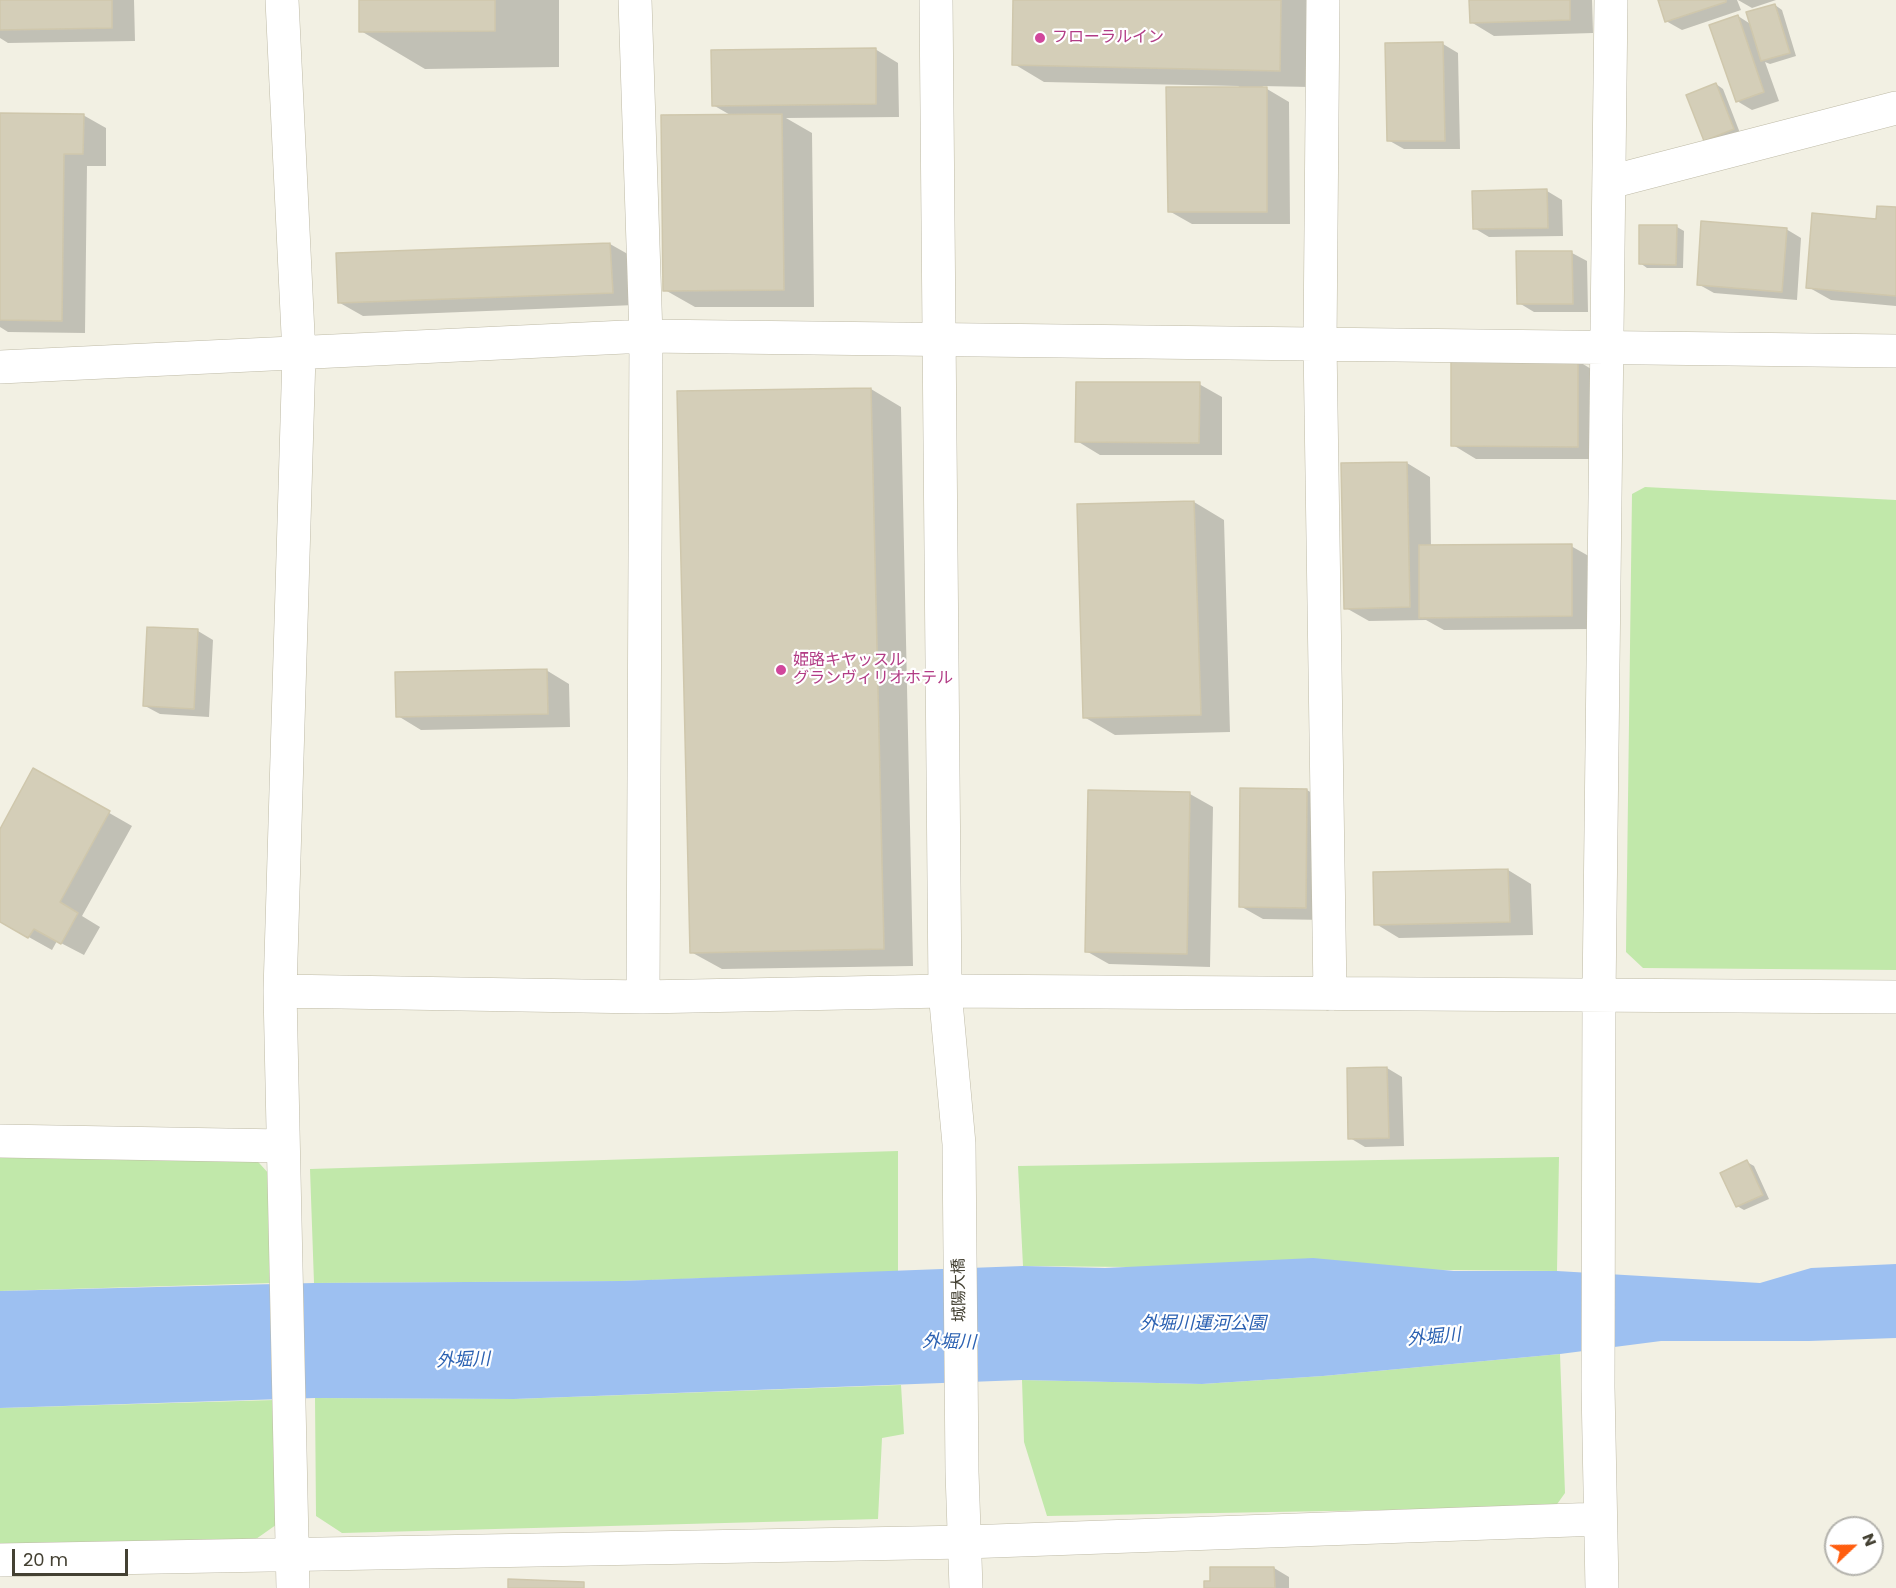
<!DOCTYPE html>
<meta charset="utf-8">
<style>
body{margin:0}
#map{position:relative;width:1896px;height:1588px;overflow:hidden;background:#f2f0e3;font-family:Poppins,sans-serif}
canvas{display:block}
.north{position:absolute;left:1824px;top:1516px;width:60px;height:60px;box-sizing:border-box;background:#fff;border:2px solid #b4b3ad;border-radius:50%;rotate:68deg;font-size:16px;font-weight:700;line-height:24px;text-align:center;color:#444133}
.north::after{content:'';display:block;margin:auto;width:21px;height:27px;background:#ff5d0e;clip-path:polygon(50% 0,100% 100%,50% 72%,0 100%)}
.scale{position:absolute;left:12px;top:1549px;width:116px;height:27px;box-sizing:border-box;border:3px solid #444133;border-top:0;padding-left:8px;font-size:18px;line-height:21px;white-space:nowrap;color:#444133;-webkit-text-stroke:4px #fff;paint-order:stroke}
</style>
<div id="map">
<canvas width="1896" height="1588"></canvas>
<div class="north">N</div>
<div class="scale">20 m</div>
</div>
<script>
const ctx = document.querySelector('canvas').getContext('2d');
ctx.lineJoin = 'round';
function paint(path, color) { ctx.fillStyle = color; ctx.fill(path, 'evenodd'); }
const toPath = rows => new Path2D(rows.map(r => 'M' + r).join(''));
function strokePath(path, color, width, dash) { ctx.strokeStyle = color; ctx.lineWidth = width; ctx.lineCap = dash ? 'butt' : 'round'; ctx.setLineDash(dash || []); ctx.stroke(path); }
function write(font, color, halo, rows, align = 'center') {
  ctx.font = font + ' Poppins,"Noto Sans JP",sans-serif'; ctx.lineWidth = 4.5; ctx.setLineDash([]); ctx.textBaseline = 'middle'; ctx.strokeStyle = halo; ctx.fillStyle = color; for (const [text, x, y, turn = 0] of rows) {
    ctx.save(); ctx.translate(x, y); ctx.rotate((+turn || 0) * Math.PI / 180); ctx.textAlign = isNaN(turn) ? turn : align; if (halo) ctx.strokeText(text, 0, 0); ctx.fillText(text, 0, 0); ctx.restore();
  }
}
paint(toPath([
 [1645,487,1896,500,1896,970,1643,968,1626,952,1632,494],
 [898,1151,898,1272,620,1281,314,1283,310,1169],
 [250,1153,270,1175,273,1283,0,1291,0,1156],
 [1559,1157,1557,1271,1023,1266,1018,1166],
 [1560,1354,1565,1493,1555,1507,1047,1516,1024,1442,1022,1380,1202,1384,1323,1376],
 [901,1385,904,1434,882,1438,878,1519,342,1533,316,1516,315,1398,514,1399],
 [275,1400,283,1520,256,1539,0,1544,0,1408]
]), '#c1e8aa');
paint(toPath([
 [1313,1258,1454,1271,1557,1271,1760,1283,1811,1268,1896,1264,1896,1338,1809,1341,1661,1341,1560,1354,1323,1376,1202,1384,1022,1380,514,1399,315,1398,0,1408,0,1291,314,1283,620,1281,1023,1266,1105,1268]
]), '#9dc0f1');
paint(toPath([
 [0,0,134,0,135,41,8,43,0,38],
 [361,0,559,0,559,67,425,69,361,31],
 [1015,0,1311,0,1310,87,1262,86,1289,102,1290,224,1192,224,1169,211,1239,86,1044,82,1014,64],
 [1471,0,1592,0,1593,33,1494,36,1471,22],
 [1659,0,1737,0,1741,10,1682,30,1666,21],
 [1738,0,1776,0,1752,8],
 [1775,5,1782,10,1796,56,1770,64,1765,62,1779,101,1752,110,1737,101,1738,16,1752,25],
 [1443,44,1458,53,1460,149,1404,149,1388,140],
 [875,49,898,63,899,117,786,118,812,133,814,307,695,307,665,290,732,116,713,105],
 [1716,84,1723,89,1740,133,1712,144,1705,140],
 [0,114,83,115,106,128,106,166,87,166,85,333,8,332,0,327],
 [1547,191,1562,200,1563,236,1489,237,1474,228],
 [1896,209,1896,306,1831,300,1808,287,1877,220],
 [1641,226,1677,227,1684,231,1683,268,1647,268,1640,263],
 [1786,229,1801,238,1797,300,1714,293,1698,284],
 [610,244,633,257,635,305,363,316,340,303,337,254],
 [1572,253,1587,261,1588,312,1534,312,1519,303],
 [1578,361,1601,375,1601,459,1476,459,1453,445],
 [1199,384,1222,397,1222,455,1100,455,1077,441],
 [871,389,901,407,913,966,722,969,691,952],
 [1407,463,1430,477,1431,547,1571,546,1594,559,1595,629,1444,630,1426,620,1369,621,1346,608],
 [1194,502,1224,520,1230,732,1115,735,1084,717],
 [198,631,213,640,209,717,160,714,145,706],
 [546,670,569,684,570,727,421,730,398,716],
 [34,770,132,826,82,916,100,927,84,955,57,941,52,950,0,921,0,832],
 [1307,790,1330,804,1328,920,1263,919,1240,906],
 [1190,794,1213,807,1210,967,1109,964,1086,951],
 [1508,870,1531,884,1533,935,1399,938,1376,924],
 [1387,1068,1402,1077,1404,1146,1365,1147,1350,1138],
 [1747,1162,1754,1166,1769,1199,1744,1210,1737,1206],
 [1274,1568,1289,1577,1289,1588,1206,1588]
]), '#0003');
const building = toPath([
 [0,0,112,0,112,28,0,30,0,0],
 [359,0,495,0,495,31,359,32,359,0],
 [1013,0,1281,0,1280,71,1012,65,1013,0],
 [1469,0,1570,0,1570,20,1470,23,1469,0],
 [1658,0,1726,0,1726,2,1665,22,1658,0],
 [1775,4,1790,53,1761,61,1746,12,1775,4],
 [1738,15,1764,92,1736,102,1709,25,1738,15],
 [1443,42,1445,141,1387,141,1385,43,1443,42],
 [876,48,876,104,712,106,711,50,876,48],
 [1716,83,1734,129,1704,141,1686,95,1716,83],
 [1166,87,1267,87,1267,212,1168,212,1166,87],
 [0,113,84,114,83,154,64,154,62,321,0,320,0,113],
 [782,114,784,290,663,291,661,115,782,114],
 [1547,189,1548,228,1473,229,1472,191,1547,189],
 [1877,206,1896,207,1896,296,1806,288,1812,213,1876,219,1877,206],
 [1701,221,1787,228,1782,292,1697,285,1701,221],
 [1639,225,1677,225,1676,265,1639,264,1639,225],
 [610,243,613,293,338,303,336,253,610,243],
 [1516,251,1572,251,1573,304,1517,304,1516,251],
 [1451,359,1578,360,1578,447,1451,446,1451,359],
 [1076,382,1200,382,1199,443,1075,442,1076,382],
 [871,388,884,949,690,953,677,391,871,388],
 [1407,462,1410,607,1344,609,1341,463,1407,462],
 [1194,501,1201,715,1083,718,1077,504,1194,501],
 [1572,544,1572,616,1419,618,1419,545,1572,544],
 [147,627,198,629,194,709,143,706,147,627],
 [547,669,548,714,396,717,395,672,547,669],
 [33,768,110,811,60,902,78,913,61,944,34,929,28,938,0,922,0,829,33,768],
 [1240,788,1307,789,1306,908,1239,907,1240,788],
 [1088,790,1190,792,1187,954,1085,952,1088,790],
 [1508,869,1510,922,1374,925,1373,872,1508,869],
 [1387,1067,1389,1138,1348,1139,1347,1068,1387,1067],
 [1747,1160,1763,1195,1736,1207,1720,1173,1747,1160],
 [1210,1567,1274,1567,1275,1588,1204,1588,1204,1581,1210,1581,1210,1567],
 [508,1579,584,1582,584,1588,508,1588,508,1579]
]);
paint(building, '#d4ceb8');
strokePath(building, '#cfc7ac', 1.5);
const minor = toPath([
 [282,0,299,355,280,991,293,1588],
 [635,0,646,336,643,997],
 [1323,0,1320,343,1330,994],
 [1610,182,1896,108],
 [0,367,646,336,1896,351],
 [280,991,643,997,945,991,1896,997],
 [0,1141,283,1146],
 [0,1560,966,1542,1600,1519],
 [1602,1588,1598,1387,1599,996,1611,0]
]);
const tertiary = toPath([
 [936,0,945,991,959,1144,962,1472,966,1588]
]);
strokePath(minor, '#bebaa6', 34);
strokePath(tertiary, '#bebaa6', 34);
strokePath(minor, '#fff', 33);
strokePath(tertiary, '#fff', 33);
for (const [x, y, r, color] of [
 [1040,38,6,"#d1479c"],
 [781,670,6,"#d1479c"]
]) { const dot = new Path2D(); dot.arc(x, y, r, 0, 2 * Math.PI); ctx.fillStyle = color; ctx.fill(dot); strokePath(dot, '#fff', 2); }
write('16px', '#b23c85', '#fff', [
 ["フローラルイン",1052,38],
 ["姫路キヤッスル",793,661],
 ["グランヴィリオホテル",793,679]
], 'left');
write('16px', '#444133', '#fff', [
 ["城陽大橋",960,1290,-91]
]);
write('italic 18px', '#2b61b2', '#fff', [
 ["外堀川運河公園",1203,1324],
 ["外堀川",1434,1338,-5],
 ["外堀川",949,1343,1],
 ["外堀川",463,1361,-2]
]);
</script>
